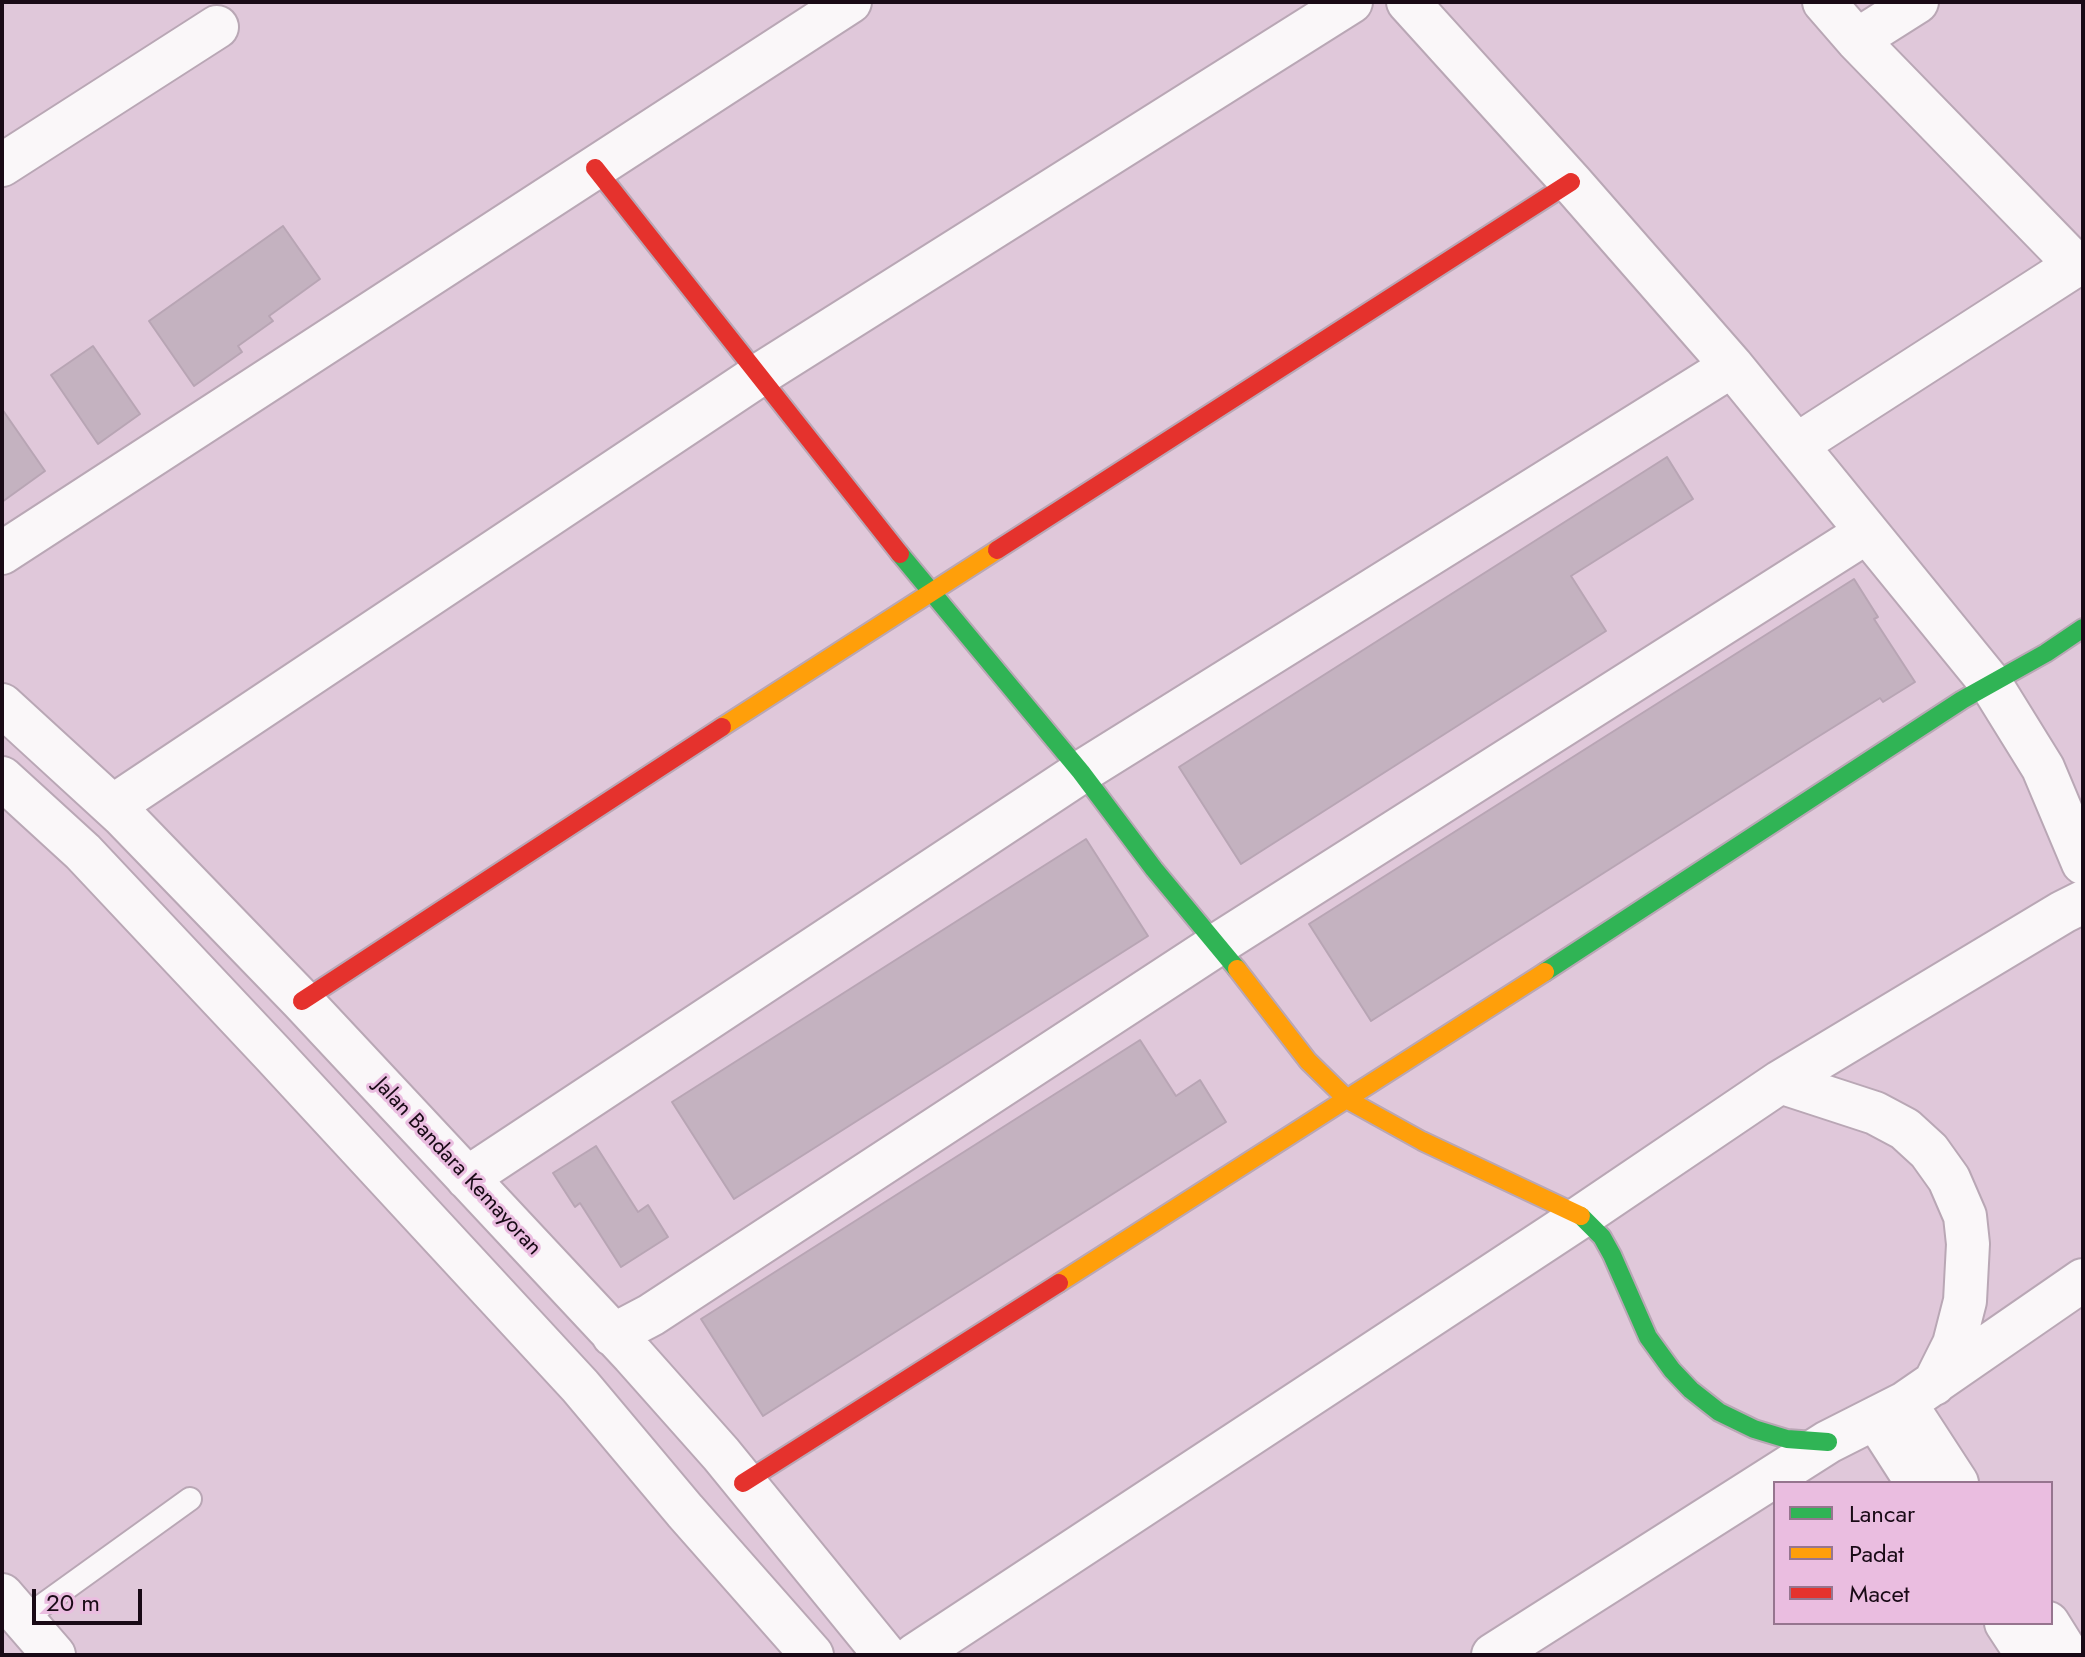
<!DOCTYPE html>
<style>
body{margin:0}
#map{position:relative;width:2085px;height:1657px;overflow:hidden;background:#e0c8da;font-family:Jost,sans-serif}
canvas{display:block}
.frame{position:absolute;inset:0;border:4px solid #190a16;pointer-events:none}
.legend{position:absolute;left:1773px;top:1481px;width:280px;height:144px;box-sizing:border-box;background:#eabde0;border:2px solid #96758f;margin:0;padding:10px 14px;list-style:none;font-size:24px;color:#190a16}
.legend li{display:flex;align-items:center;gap:16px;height:40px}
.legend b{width:40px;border:2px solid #96758f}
.scale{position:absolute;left:32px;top:1589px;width:110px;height:36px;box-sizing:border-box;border:4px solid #190a16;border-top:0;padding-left:10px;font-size:24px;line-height:28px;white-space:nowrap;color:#190a16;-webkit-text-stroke:6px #eabde0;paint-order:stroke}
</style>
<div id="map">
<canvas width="2085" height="1657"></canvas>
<div class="frame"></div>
<ul class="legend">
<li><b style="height:10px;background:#30b455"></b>Lancar</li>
<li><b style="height:10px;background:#ff9f0a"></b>Padat</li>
<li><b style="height:10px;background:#e5322d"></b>Macet</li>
</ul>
<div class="scale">20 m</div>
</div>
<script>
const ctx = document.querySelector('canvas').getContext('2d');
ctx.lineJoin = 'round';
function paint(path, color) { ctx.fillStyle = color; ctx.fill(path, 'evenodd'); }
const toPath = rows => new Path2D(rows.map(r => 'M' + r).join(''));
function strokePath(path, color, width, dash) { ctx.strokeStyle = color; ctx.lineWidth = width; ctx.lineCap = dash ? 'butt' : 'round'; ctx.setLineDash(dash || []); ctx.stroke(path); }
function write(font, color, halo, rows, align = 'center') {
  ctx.font = font + ' Jost,sans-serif'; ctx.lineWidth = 6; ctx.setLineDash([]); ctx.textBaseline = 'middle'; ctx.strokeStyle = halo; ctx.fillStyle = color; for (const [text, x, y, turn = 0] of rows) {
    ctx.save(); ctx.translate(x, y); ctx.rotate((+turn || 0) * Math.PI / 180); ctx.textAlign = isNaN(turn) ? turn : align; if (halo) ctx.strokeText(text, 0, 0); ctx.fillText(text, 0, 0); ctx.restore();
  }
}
const building = toPath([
 [283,226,320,279,269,316,273,321,238,346,242,352,194,386,149,321,283,226],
 [93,346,140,414,98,444,51,375,93,346],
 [2,409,45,471,2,502,2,409],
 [1667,457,1693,499,1571,576,1606,631,1241,864,1179,767,1667,457],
 [1854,579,1878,617,1874,619,1915,682,1883,702,1880,698,1808,743,1371,1021,1309,924,1854,579],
 [1086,839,1148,936,734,1199,672,1102,1086,839],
 [1140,1040,1176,1096,1200,1080,1226,1122,763,1416,701,1319,1140,1040],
 [596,1146,638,1212,648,1205,668,1237,621,1267,580,1203,575,1207,553,1173,596,1146]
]);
paint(building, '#c4b2c0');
strokePath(building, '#b8a5b4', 2);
const lane = toPath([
 [22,1620,190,1499]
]);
const street = toPath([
 [1408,2,1571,182,1732,366,1991,684,2043,768,2083,863],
 [1857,40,1917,2],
 [2,165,217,27],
 [1798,444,2076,265,1857,40,1824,2],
 [2,553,850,2],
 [2,705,122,815,302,1001,633,1355,721,1454,885,1655],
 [2,778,83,852,273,1054,580,1386,685,1511,812,1655],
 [113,806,759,375,1351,2],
 [1780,1082,1875,1113,1905,1129,1929,1151,1949,1179,1965,1216,1968,1244,1965,1301,1954,1344,1934,1384],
 [467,1178,1081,772,1732,366],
 [613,1335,651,1315,1218,944,1867,532],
 [1905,1403,1957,1483],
 [1876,1419,1917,1483],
 [2,1595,54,1655],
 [2006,1623,2027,1655],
 [2048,1623,2068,1655],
 [915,1655,1582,1216,1780,1082,2063,912,2083,902],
 [1493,1655,1828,1442,1905,1403,2083,1280]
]);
const fast = toPath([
 [900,554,1081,772,1154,869,1237,969],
 [1545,972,1962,700,2046,653,2083,628],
 [1581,1216,1602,1237,1612,1255,1648,1337,1672,1370,1691,1390,1719,1412,1754,1429,1787,1439,1828,1442]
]);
const slow = toPath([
 [722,727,997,550],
 [1237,969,1308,1061,1348,1100,1422,1141,1581,1216],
 [1059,1283,1545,972]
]);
const jam = toPath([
 [595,168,900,554],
 [997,550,1571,182],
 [302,1001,722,727],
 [743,1483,1059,1283]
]);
strokePath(lane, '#b9a7b5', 26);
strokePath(street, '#b9a7b5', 46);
strokePath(fast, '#b9a7b5', 22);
strokePath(slow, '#b9a7b5', 22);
strokePath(jam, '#b9a7b5', 22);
strokePath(lane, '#faf7f9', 22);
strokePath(street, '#faf7f9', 42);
strokePath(fast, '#30b455', 18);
strokePath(slow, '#ff9f0a', 18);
strokePath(jam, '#e5322d', 18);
write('22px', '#190a16', '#eabde0', [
 ["Jalan Bandara Kemayoran",457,1167,47]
]);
</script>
